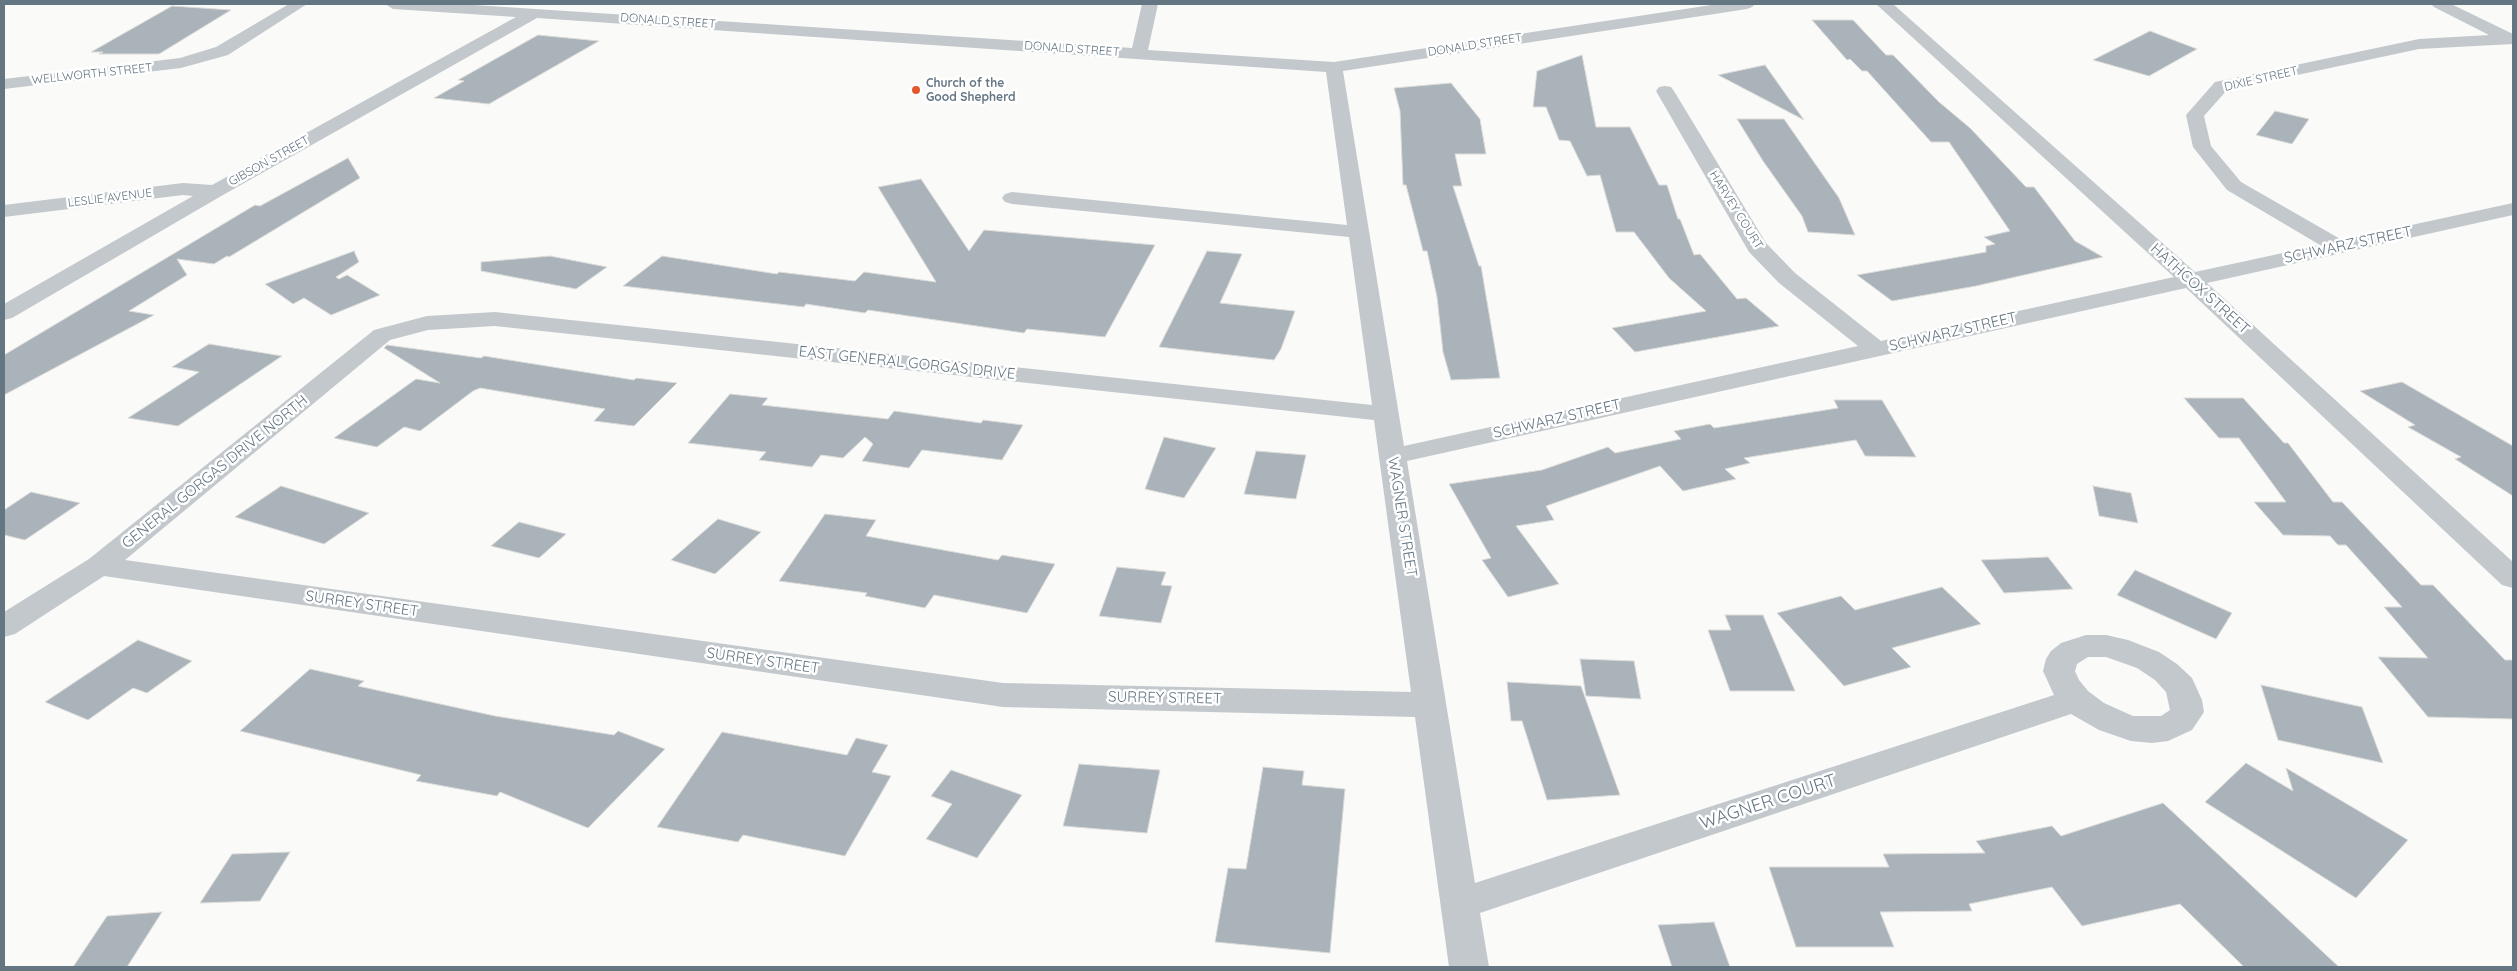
<!DOCTYPE html>
<style>
body{margin:0}
#map{position:relative;width:2517px;height:971px;overflow:hidden;background:#fafaf8;font-family:Quicksand,sans-serif}
canvas{display:block}
.frame{position:absolute;inset:0;border:5px solid #657683;pointer-events:none}
</style>
<div id="map">
<canvas width="2517" height="971"></canvas>
<div class="frame"></div>
</div>
<script>
const ctx = document.querySelector('canvas').getContext('2d');
ctx.lineJoin = 'round';
function paint(path, color) { ctx.fillStyle = color; ctx.fill(path, 'evenodd'); }
const toPath = rows => new Path2D(rows.map(r => 'M' + r).join(''));
function strokePath(path, color, width, dash) { ctx.strokeStyle = color; ctx.lineWidth = width; ctx.lineCap = dash ? 'butt' : 'round'; ctx.setLineDash(dash || []); ctx.stroke(path); }
function write(font, color, halo, rows, align = 'center') {
  ctx.font = font + ' Quicksand,sans-serif'; ctx.lineWidth = 5; ctx.setLineDash([]); ctx.textBaseline = 'middle'; ctx.strokeStyle = halo; ctx.fillStyle = color; for (const [text, x, y, turn = 0] of rows) {
    ctx.save(); ctx.translate(x, y); ctx.rotate((+turn || 0) * Math.PI / 180); ctx.textAlign = isNaN(turn) ? turn : align; if (halo) ctx.strokeText(text, 0, 0); ctx.fillText(text, 0, 0); ctx.restore();
  }
}
const building = toPath([
 [172,6,231,10,159,54,99,54,103,52,91,52,172,6],
 [1812,20,1853,20,1886,55,1893,55,1939,102,1970,128,2026,187,2034,187,2075,241,2103,257,1976,286,1892,301,1857,275,1986,252,1986,246,1995,244,1984,237,2010,231,1949,142,1931,142,1867,71,1862,71,1850,59,1847,60,1812,20],
 [2150,31,2197,49,2149,76,2093,60,2150,31],
 [538,35,599,41,489,104,434,98,464,81,458,80,538,35],
 [1582,55,1596,127,1630,127,1659,185,1667,185,1678,219,1680,219,1694,255,1700,254,1737,299,1746,298,1779,326,1635,352,1612,328,1706,311,1669,278,1634,232,1616,232,1600,175,1587,176,1570,141,1559,140,1546,107,1533,107,1537,71,1582,55],
 [1765,65,1804,120,1718,75,1765,65],
 [1451,83,1480,119,1486,154,1455,154,1462,186,1453,186,1479,266,1481,266,1500,378,1451,380,1443,352,1437,297,1427,251,1423,251,1406,185,1403,185,1400,111,1394,88,1451,83],
 [2275,111,2309,119,2292,144,2256,135,2275,111],
 [1737,119,1784,119,1839,198,1855,235,1808,232,1802,216,1763,161,1737,119],
 [348,158,360,178,229,257,227,256,214,264,177,259,187,275,129,311,154,315,4,395,4,355,255,205,260,206,348,158],
 [921,179,969,251,984,230,1155,245,1105,337,1027,329,1024,333,868,310,865,313,806,304,804,307,623,286,662,256,777,274,779,272,855,281,864,272,936,282,878,187,921,179],
 [354,251,359,262,336,277,339,279,347,275,380,295,331,315,304,298,293,304,265,284,354,251],
 [1207,251,1242,254,1220,303,1295,311,1281,349,1274,360,1159,347,1207,251],
 [550,256,607,267,576,289,481,271,481,262,550,256],
 [209,344,282,356,178,426,128,418,199,372,172,367,209,344],
 [387,345,481,358,484,356,634,380,636,378,677,383,634,426,594,421,605,409,480,388,473,391,420,431,404,427,377,447,334,438,416,379,440,383,384,348,387,345],
 [2402,382,2513,446,2513,496,2455,459,2461,457,2408,427,2415,425,2360,391,2402,382],
 [730,394,768,398,762,405,888,419,894,411,981,423,983,420,1023,425,1002,460,922,450,909,468,862,461,873,444,865,437,843,458,821,455,812,467,759,460,766,452,688,443,730,394],
 [2184,398,2243,398,2284,443,2288,443,2333,502,2342,502,2421,585,2433,585,2505,660,2513,660,2513,719,2428,717,2378,657,2428,658,2384,607,2402,607,2346,545,2338,545,2330,536,2283,535,2254,502,2286,502,2239,438,2219,438,2184,398],
 [1834,400,1882,400,1916,457,1865,456,1856,440,1744,458,1750,463,1725,469,1736,479,1683,491,1660,466,1546,506,1554,520,1516,526,1559,584,1508,597,1482,560,1491,558,1449,484,1542,470,1608,447,1615,453,1681,439,1674,431,1710,424,1714,428,1838,408,1834,400],
 [1164,437,1216,448,1184,498,1145,489,1164,437],
 [1256,451,1306,455,1296,499,1244,494,1256,451],
 [281,486,369,513,324,544,235,517,281,486],
 [2093,486,2131,493,2138,523,2099,516,2093,486],
 [31,492,80,503,25,540,4,535,4,510,31,492],
 [825,514,876,520,866,536,998,560,1002,555,1055,564,1027,613,934,595,925,608,865,596,867,593,779,581,825,514],
 [718,519,761,532,715,574,671,560,718,519],
 [519,522,566,534,539,558,491,546,519,522],
 [2048,557,2073,589,2004,593,1981,560,2048,557],
 [1117,567,1166,572,1161,585,1172,586,1161,623,1099,616,1117,567],
 [2135,570,2232,613,2216,639,2117,595,2135,570],
 [1942,587,1981,624,1892,648,1911,667,1844,686,1777,613,1841,596,1855,610,1942,587],
 [1725,615,1763,615,1795,691,1730,691,1708,630,1731,630,1725,615],
 [138,640,192,661,147,693,133,688,88,720,45,702,138,640],
 [1580,659,1634,661,1641,699,1586,696,1580,659],
 [310,669,364,681,358,686,495,716,614,735,618,731,665,749,588,828,500,792,497,796,416,781,421,775,240,731,310,669],
 [1507,682,1581,686,1620,795,1547,800,1522,721,1511,721,1507,682],
 [2261,685,2362,707,2383,763,2278,740,2261,685],
 [722,732,847,755,856,738,888,745,872,772,891,776,845,856,743,835,738,842,657,827,722,732],
 [2246,763,2293,791,2286,768,2408,840,2356,898,2205,802,2246,763],
 [1079,764,1160,770,1147,833,1063,826,1079,764],
 [1263,767,1304,771,1302,785,1345,789,1330,953,1215,942,1228,868,1246,869,1263,767],
 [951,770,1022,795,977,858,926,839,952,804,931,796,951,770],
 [2163,803,2339,967,2244,967,2180,904,2082,926,2052,887,1969,904,1972,911,1880,912,1894,947,1796,947,1769,867,1889,867,1883,854,1985,853,1976,841,2052,826,2061,836,2163,803],
 [290,852,260,901,200,903,232,854,290,852],
 [162,912,127,967,73,967,107,916,162,912],
 [1714,922,1730,967,1672,967,1658,925,1714,922]
]);
paint(building, '#aab3b9');
strokePath(building, '#dcdcda', 1);
paint(toPath([
 [289,4,307,4,228,55,181,68,4,89,4,79,180,58,216,47,289,4],
 [385,4,459,4,1132,48,1142,4,1158,4,1148,50,1334,62,1718,4,1755,4,1752,7,1747,9,1343,71,1404,446,1858,346,1779,283,1749,252,1656,91,1659,87,1665,86,1671,87,1674,91,1766,243,1795,273,1881,341,2174,277,1876,4,1893,4,2195,272,2320,245,2227,190,2193,147,2186,115,2215,82,2419,39,2489,35,2434,7,2431,4,2451,4,2513,34,2513,44,2419,49,2227,90,2204,116,2211,146,2241,182,2342,240,2513,203,2513,215,2207,283,2513,562,2513,588,2502,585,2186,288,1407,461,1475,883,2054,695,2043,671,2046,659,2051,651,2061,643,2086,635,2106,635,2128,640,2159,652,2177,664,2192,678,2202,700,2204,712,2192,730,2168,741,2152,743,2131,741,2099,730,2071,714,1480,913,1489,967,1449,967,1415,717,1003,707,104,576,15,634,4,637,4,612,89,559,374,330,427,316,495,312,1372,405,1349,237,1012,204,1005,202,1002,198,1005,194,1012,192,1347,225,1326,72,537,18,223,195,12,318,4,320,4,304,193,196,183,195,4,217,4,205,183,183,212,185,516,17,393,9,385,4],
 [495,326,1374,420,1411,692,1003,683,125,560,390,340,428,330,495,326],
 [2088,657,2106,657,2137,668,2155,680,2166,692,2170,710,2161,716,2133,716,2104,703,2088,691,2079,680,2075,671,2077,664,2088,657]
]), '#c3c8cc');
for (const [x, y, r, color] of [
 [916,90,5,"#e4572e"]
]) { const dot = new Path2D(); dot.arc(x, y, r, 0, 2 * Math.PI); ctx.fillStyle = color; ctx.fill(dot); strokePath(dot, '#fff', 2); }
write('12px', '#657683', '#fff', [
 ["DONALD STREET",668,21,4],
 ["DONALD STREET",1475,45,-9],
 ["DONALD STREET",1072,49,4],
 ["WELLWORTH STREET",92,74,-6],
 ["DIXIE STREET",2261,79,-13],
 ["GIBSON STREET",269,161,-29],
 ["LESLIE AVENUE",110,198,-7],
 ["HARVEY COURT",1736,210,58]
]);
write('bold 12px', '#657683', '#fff', [
 ["Church of the",926,83],
 ["Good Shepherd",926,97]
], 'left');
write('15px', '#657683', '#fff', [
 ["SCHWARZ STREET",2348,245,-12],
 ["HATHCOX STREET",2200,289,42],
 ["SCHWARZ STREET",1953,332,-13],
 ["EAST GENERAL GORGAS DRIVE",907,363,6],
 ["SCHWARZ STREET",1557,419,-13],
 ["GENERAL GORGAS DRIVE NORTH",215,472,-39],
 ["WAGNER STREET",1402,517,81],
 ["SURREY STREET",362,604,8],
 ["SURREY STREET",763,661,8],
 ["SURREY STREET",1165,698,1]
]);
write('18px', '#657683', '#fff', [
 ["WAGNER COURT",1768,802,-18]
]);
</script>
